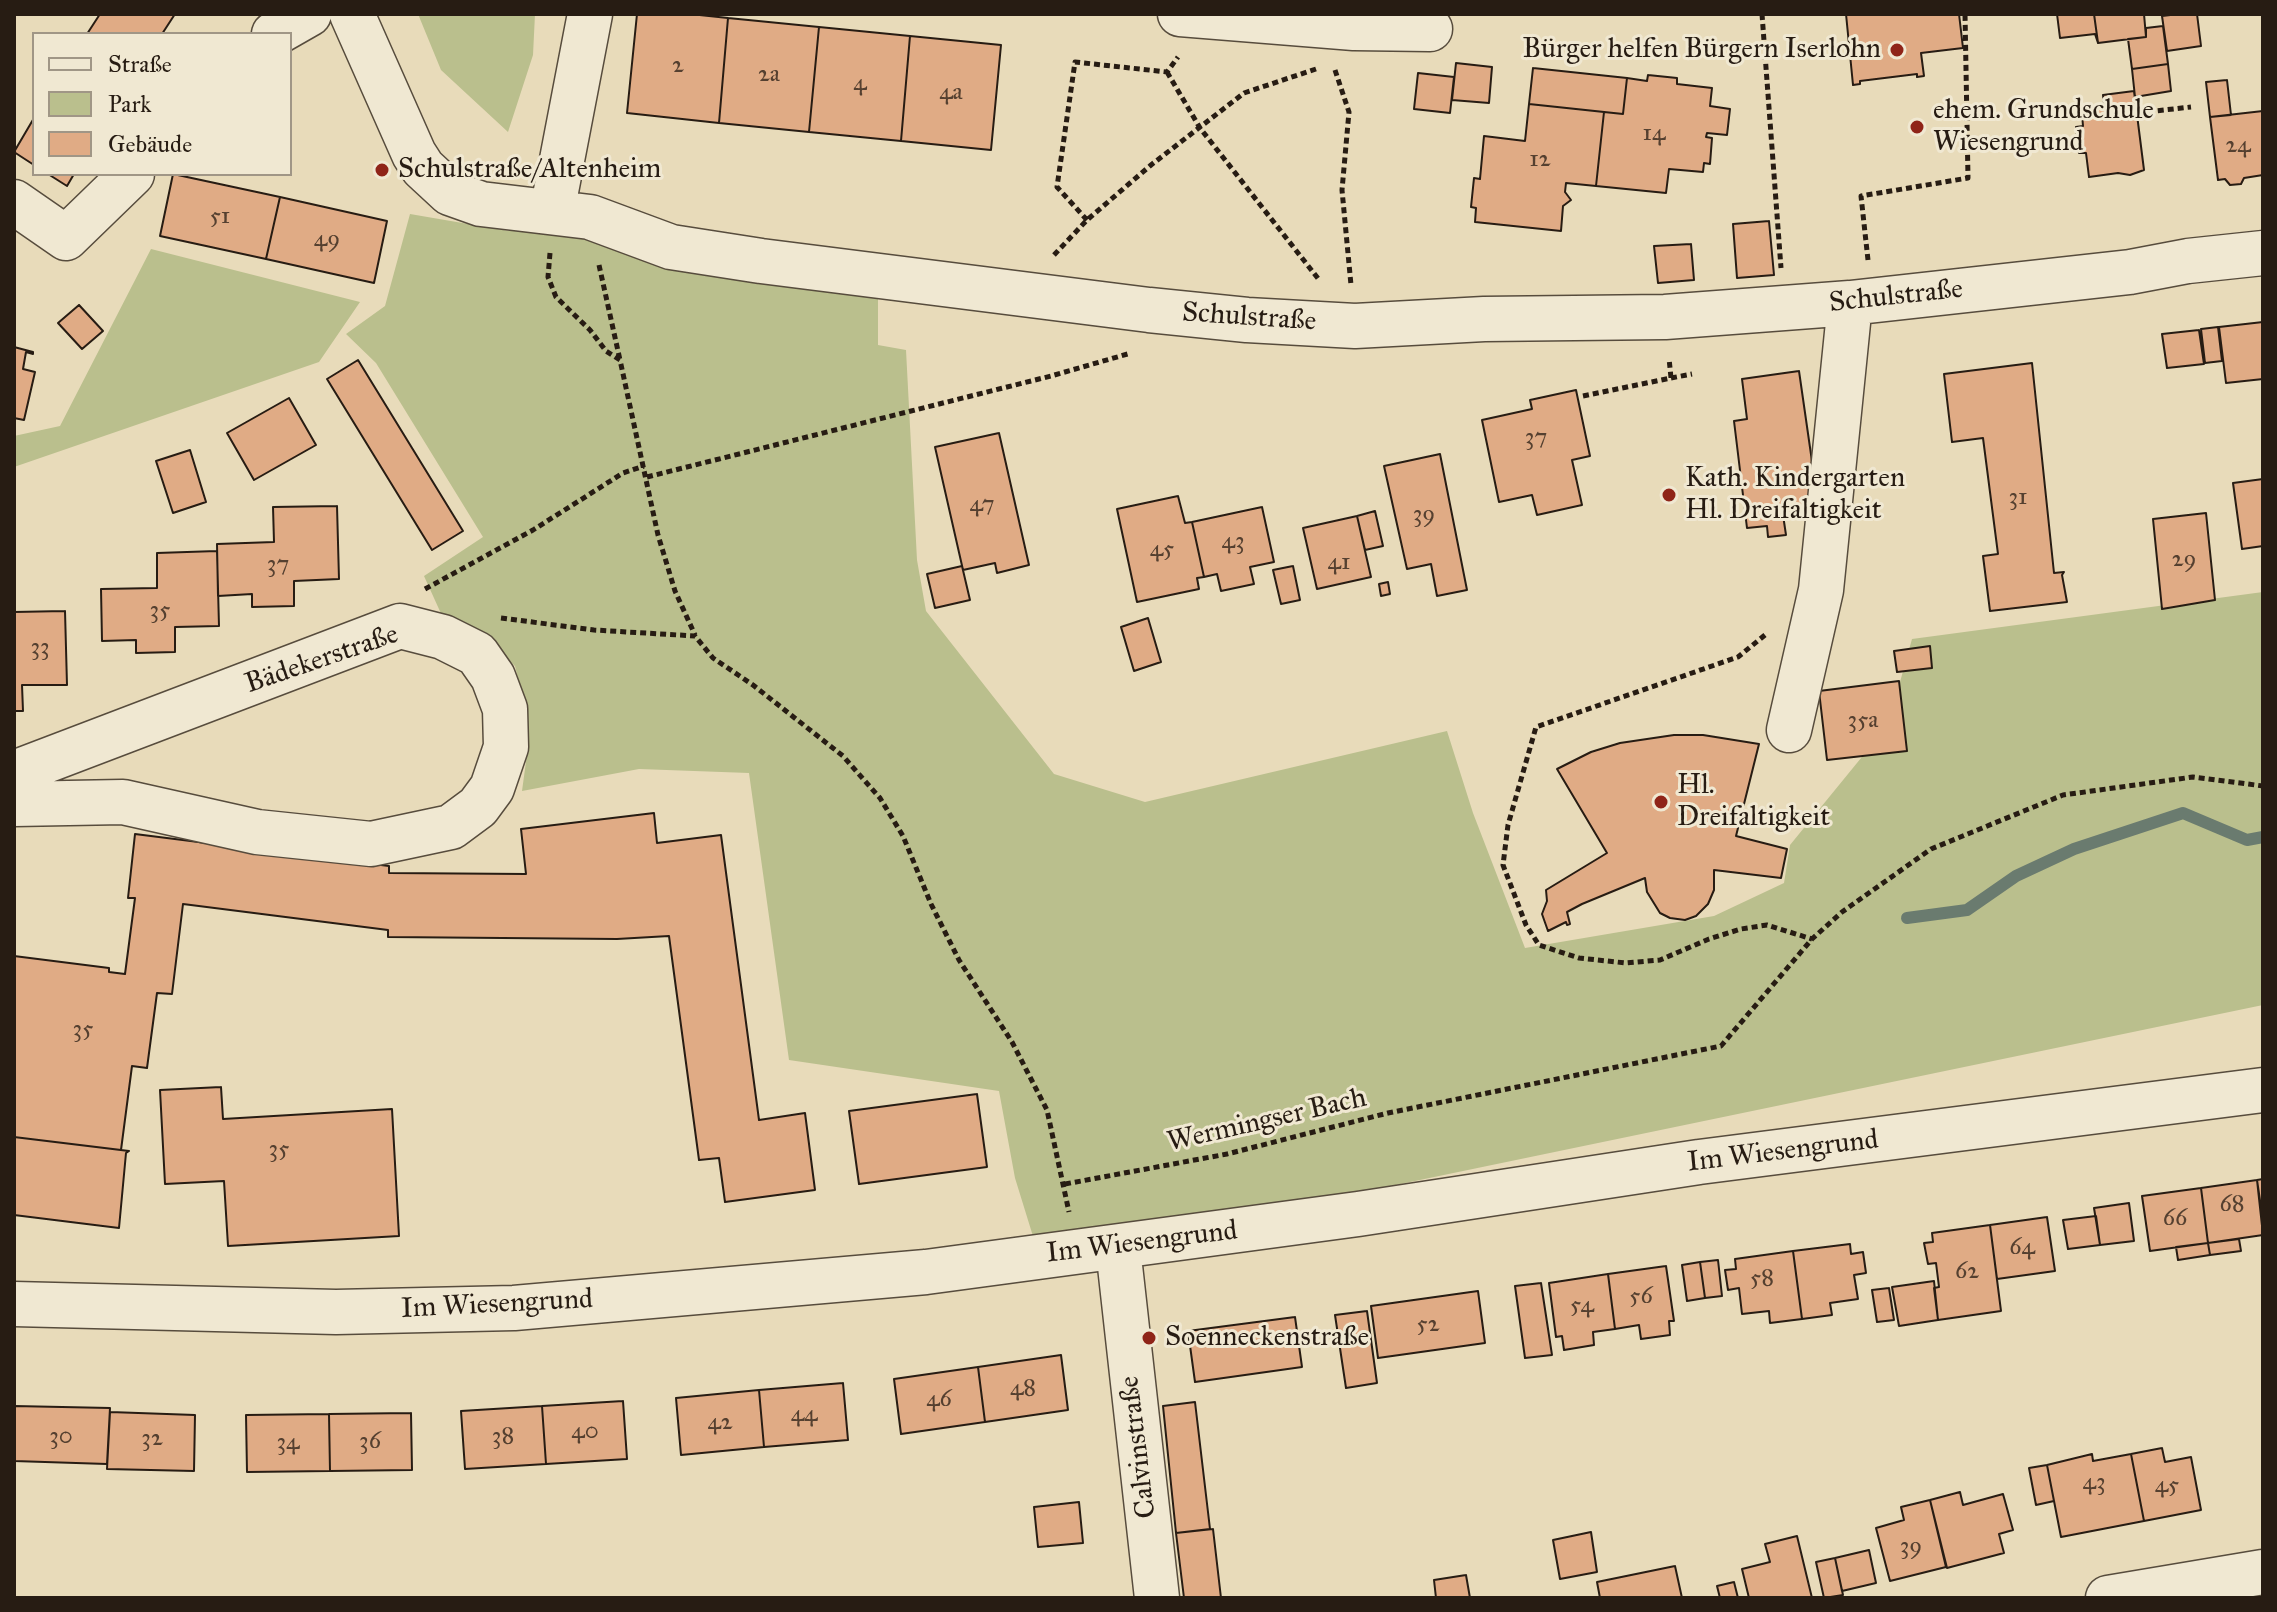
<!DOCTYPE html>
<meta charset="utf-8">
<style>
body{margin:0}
#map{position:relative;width:2277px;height:1612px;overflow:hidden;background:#e8dbba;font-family:"IM FELL Great Primer",serif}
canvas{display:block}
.frame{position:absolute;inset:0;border:16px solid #271c13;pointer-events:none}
.legend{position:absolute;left:32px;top:32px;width:260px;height:144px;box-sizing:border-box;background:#f0e8d2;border:2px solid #a09686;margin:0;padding:10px 14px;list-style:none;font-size:24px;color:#271c13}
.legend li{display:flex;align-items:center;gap:16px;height:40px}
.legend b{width:40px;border:2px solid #a09686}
</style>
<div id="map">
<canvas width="2277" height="1612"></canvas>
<div class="frame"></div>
<ul class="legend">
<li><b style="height:10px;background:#f0e8d2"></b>Straße</li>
<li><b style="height:22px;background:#babf8d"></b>Park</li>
<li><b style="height:22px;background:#e0ab85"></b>Gebäude</li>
</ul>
</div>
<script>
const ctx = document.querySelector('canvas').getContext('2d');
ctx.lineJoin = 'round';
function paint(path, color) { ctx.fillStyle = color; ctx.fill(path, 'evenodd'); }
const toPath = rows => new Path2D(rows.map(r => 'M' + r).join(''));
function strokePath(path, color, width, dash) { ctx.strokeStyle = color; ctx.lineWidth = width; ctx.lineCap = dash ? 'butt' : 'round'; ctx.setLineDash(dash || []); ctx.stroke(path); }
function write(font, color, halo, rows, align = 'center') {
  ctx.font = font + ' "IM FELL Great Primer",serif'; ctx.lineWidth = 6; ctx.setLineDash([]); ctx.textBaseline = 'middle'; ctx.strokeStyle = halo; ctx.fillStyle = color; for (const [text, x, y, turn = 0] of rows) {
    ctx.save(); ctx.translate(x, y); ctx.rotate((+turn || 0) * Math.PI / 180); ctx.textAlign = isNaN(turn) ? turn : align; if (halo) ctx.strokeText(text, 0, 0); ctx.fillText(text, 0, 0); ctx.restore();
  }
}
paint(toPath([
 [418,14,535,14,533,55,508,132,441,70],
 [410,214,509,231,559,224,878,289,878,345,906,350,917,560,926,611,1054,774,1145,802,1447,731,1473,813,1525,948,1714,916,1784,883,1790,845,1888,725,1912,639,2263,592,2263,1005,1198,1226,1036,1246,1015,1178,999,1091,789,1060,749,773,639,769,522,791,528,747,525,708,515,666,485,638,448,629,424,576,483,537,376,363,346,334,385,306],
 [151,249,360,302,319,362,14,467,14,436,60,426]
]), '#babf8d');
strokePath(toPath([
 [1907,918,1967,910,2016,876,2074,849,2183,813,2247,840,2263,837]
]), '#6a7b6f', 12);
const building = toPath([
 [100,14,175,14,162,34,87,34,100,14],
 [637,14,690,14,728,18,719,123,627,113,637,14],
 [1846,14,1959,14,1963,48,1921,53,1924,76,1917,77,1917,74,1860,81,1860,84,1853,85,1846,14],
 [2057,14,2094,14,2098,43,2095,34,2060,38,2057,14],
 [2094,14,2144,14,2146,37,2098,43,2094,14],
 [2179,14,2197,14,2201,46,2167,51,2162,16,2179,14],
 [728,18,819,27,809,132,719,123,728,18],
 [2163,26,2168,64,2132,69,2128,39,2146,37,2146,28,2163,26],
 [819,27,910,36,901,141,809,132,819,27],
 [910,36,1001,45,991,150,901,141,910,36],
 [1456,63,1492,67,1489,103,1452,100,1456,63],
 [2168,64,2171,91,2135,97,2132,69,2168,64],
 [1533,68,1627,78,1623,114,1529,104,1533,68],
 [1418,73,1454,77,1450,113,1414,109,1418,73],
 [1648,75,1677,78,1677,84,1712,88,1710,106,1730,109,1727,135,1707,133,1706,137,1712,138,1710,164,1704,163,1703,172,1669,169,1666,193,1596,186,1604,112,1623,114,1627,78,1647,81,1648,75],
 [2227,80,2231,115,2210,117,2206,82,2227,80],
 [2134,91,2144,170,2130,175,2118,173,2089,177,2086,153,2079,153,2076,127,2083,126,2082,114,2097,112,2097,106,2104,105,2103,95,2134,91],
 [1529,104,1604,112,1596,186,1566,183,1565,192,1571,200,1563,206,1561,231,1475,222,1476,208,1471,207,1474,178,1480,179,1484,136,1525,141,1529,104],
 [2263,111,2263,175,2244,178,2241,184,2230,185,2225,179,2218,180,2210,117,2263,111],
 [34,118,34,165,14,152,34,118],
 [48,174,74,174,67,186,48,174],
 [173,174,280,197,266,259,160,236,173,174],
 [280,197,387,221,374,283,266,259,280,197],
 [1769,221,1774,275,1737,278,1733,224,1769,221],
 [1691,244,1694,280,1658,283,1654,246,1691,244],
 [79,305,103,331,82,349,58,323,79,305],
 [2263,322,2263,379,2226,383,2219,327,2263,322],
 [2218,327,2222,361,2205,363,2201,329,2218,327],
 [2199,330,2204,364,2167,368,2162,334,2199,330],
 [14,347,33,352,33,354,26,352,23,369,35,372,24,420,14,418,14,347],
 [358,360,463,531,432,550,327,379,358,360],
 [2032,363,2054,573,2064,572,2062,575,2067,602,1990,611,1983,556,1998,554,1983,438,1952,442,1944,374,2032,363],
 [1799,371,1819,510,1783,515,1786,535,1768,537,1767,526,1747,528,1734,421,1747,419,1742,379,1799,371],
 [1576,390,1590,456,1572,460,1582,505,1537,515,1532,495,1499,502,1482,420,1532,409,1530,400,1576,390],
 [289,398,316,445,254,480,227,433,289,398],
 [999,433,1029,565,997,573,995,563,963,570,935,447,999,433],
 [190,450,206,502,173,513,156,461,190,450],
 [1440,454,1467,590,1437,596,1431,564,1407,569,1384,466,1440,454],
 [2263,479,2263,546,2242,549,2233,483,2263,479],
 [1178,496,1185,523,1192,522,1204,577,1197,578,1199,589,1137,602,1117,509,1178,496],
 [337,506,339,579,294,581,294,606,252,607,252,594,218,596,217,544,274,542,273,507,337,506],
 [1262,507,1274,562,1250,567,1254,584,1221,591,1217,574,1204,577,1192,522,1262,507],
 [1375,511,1383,546,1365,550,1357,516,1375,511],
 [2206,513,2215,600,2162,609,2153,519,2206,513],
 [1357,516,1371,577,1317,589,1303,528,1357,516],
 [217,551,219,626,175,627,175,652,136,653,136,640,102,641,101,589,157,588,157,553,217,551],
 [962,566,970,600,935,608,927,574,962,566],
 [1293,566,1300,600,1281,604,1273,570,1293,566],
 [1388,582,1390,594,1381,596,1379,584,1388,582],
 [65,611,67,685,22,685,23,711,14,711,14,612,65,611],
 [1148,618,1161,662,1134,671,1121,627,1148,618],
 [1930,646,1932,668,1897,672,1894,651,1930,646],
 [1899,681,1907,751,1827,760,1819,691,1899,681],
 [1674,735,1703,735,1759,744,1736,836,1787,849,1781,878,1714,870,1714,890,1708,904,1696,916,1685,920,1670,918,1660,913,1647,892,1645,878,1582,904,1567,912,1570,924,1567,925,1566,922,1548,931,1542,914,1547,901,1546,890,1607,853,1557,769,1591,752,1620,743,1674,735],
 [654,813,657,843,721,835,759,1120,805,1113,815,1190,725,1202,719,1158,699,1160,669,936,617,939,388,937,388,930,183,904,172,994,157,993,147,1068,132,1066,121,1150,14,1137,14,956,109,968,109,972,125,974,135,898,128,898,135,834,389,866,389,873,526,874,521,829,654,813],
 [221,1087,223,1119,392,1109,399,1236,228,1246,224,1181,165,1184,160,1090,221,1087],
 [977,1094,987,1167,859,1184,849,1111,977,1094],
 [14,1137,129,1151,126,1153,119,1228,14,1215,14,1137],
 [2263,1179,2263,1221,2257,1180,2263,1179],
 [2257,1180,2263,1235,2208,1243,2201,1188,2257,1180],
 [2201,1188,2208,1243,2150,1251,2142,1196,2201,1188],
 [2129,1203,2134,1241,2100,1245,2094,1208,2129,1203],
 [2096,1216,2100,1245,2068,1249,2063,1220,2096,1216],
 [2047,1217,2055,1271,1997,1279,1990,1225,2047,1217],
 [1990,1225,2001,1311,1938,1320,1934,1288,1939,1287,1936,1263,1928,1264,1924,1243,1933,1242,1932,1233,1990,1225],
 [2239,1239,2241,1251,2210,1255,2208,1243,2239,1239],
 [2208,1243,2210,1255,2178,1260,2176,1247,2208,1243],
 [1850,1244,1851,1254,1863,1252,1866,1273,1854,1275,1858,1299,1830,1303,1832,1315,1802,1319,1793,1251,1850,1244],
 [1793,1251,1802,1319,1770,1323,1769,1311,1742,1314,1739,1288,1728,1290,1725,1270,1736,1269,1735,1259,1793,1251],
 [1718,1260,1722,1296,1705,1298,1700,1262,1718,1260],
 [1700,1262,1705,1298,1687,1301,1682,1265,1700,1262],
 [1666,1266,1674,1321,1669,1321,1670,1335,1641,1339,1639,1325,1615,1329,1608,1274,1666,1266],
 [1608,1274,1615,1329,1593,1332,1594,1345,1564,1350,1562,1336,1556,1337,1549,1283,1608,1274],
 [1934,1281,1938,1320,1899,1326,1892,1287,1934,1281],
 [1541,1283,1552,1355,1525,1358,1515,1286,1541,1283],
 [1889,1288,1894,1320,1877,1322,1872,1290,1889,1288],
 [1478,1291,1485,1343,1378,1358,1371,1306,1478,1291],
 [1367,1311,1377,1383,1346,1388,1335,1315,1367,1311],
 [1295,1317,1302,1367,1195,1382,1188,1331,1295,1317],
 [1061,1355,1068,1410,985,1422,978,1367,1061,1355],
 [978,1367,985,1422,901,1434,894,1379,978,1367],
 [843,1383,848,1440,764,1447,759,1390,843,1383],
 [759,1390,764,1447,681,1455,676,1398,759,1390],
 [623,1401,627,1459,546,1464,542,1406,623,1401],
 [1195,1402,1210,1529,1176,1533,1163,1406,1195,1402],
 [14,1406,110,1408,107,1464,14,1461,14,1406],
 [542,1406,546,1464,465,1469,461,1411,542,1406],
 [110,1412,195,1415,194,1471,107,1469,110,1412],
 [411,1413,412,1470,330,1471,329,1414,411,1413],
 [329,1414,330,1471,247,1472,246,1415,329,1414],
 [2162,1448,2165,1462,2191,1457,2201,1510,2144,1521,2131,1454,2162,1448],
 [2092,1454,2093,1461,2131,1454,2144,1521,2061,1537,2047,1465,2092,1454],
 [2047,1465,2054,1501,2036,1505,2029,1468,2047,1465],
 [1960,1492,1963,1505,2003,1494,2013,1530,1999,1534,2004,1553,1947,1568,1930,1500,1960,1492],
 [1930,1500,1946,1567,1890,1581,1876,1528,1904,1520,1901,1507,1930,1500],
 [1079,1502,1083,1543,1038,1547,1034,1507,1079,1502],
 [1213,1529,1221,1598,1184,1598,1176,1533,1213,1529],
 [1591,1532,1597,1572,1560,1579,1553,1540,1591,1532],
 [1797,1536,1812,1598,1749,1598,1742,1569,1770,1562,1765,1544,1797,1536],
 [1869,1550,1876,1583,1842,1591,1835,1558,1869,1550],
 [1835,1558,1843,1595,1824,1598,1816,1562,1835,1558],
 [1675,1566,1682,1598,1600,1598,1597,1582,1675,1566],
 [1466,1575,1470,1598,1436,1598,1434,1580,1466,1575],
 [1734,1582,1738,1598,1720,1598,1717,1586,1734,1582]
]);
paint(building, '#e0ab85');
strokePath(building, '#271c13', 2);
const minor = toPath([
 [352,14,414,154,423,168,450,193,481,204,590,217,671,247,761,261,1149,310,1247,320,1355,326,1484,319,1665,317,1850,303,2130,272,2188,261,2263,253],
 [1180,14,1354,28,1430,29],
 [274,34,309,14],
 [14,202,66,238,132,174],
 [552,212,590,14],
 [1789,730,1821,590,1850,303],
 [14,773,400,626,443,637,477,654,493,677,505,709,506,747,492,788,478,807,451,827,371,844,257,832,123,802,14,804],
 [1118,1248,1157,1598],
 [14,1304,336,1312,514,1308,926,1272,1358,1214,1699,1162,2263,1090],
 [2108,1598,2263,1572]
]);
strokePath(minor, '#574c3d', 47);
strokePath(toPath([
 [1762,14,1781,268],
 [1335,70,1349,112,1342,190,1351,285],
 [1167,72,1200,128,1320,281],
 [2118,115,2191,107],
 [1087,220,1057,187,1075,62,1167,72,1178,57],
 [550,253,548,277,556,297,590,330,606,351,620,360,658,535,675,591,695,635],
 [1054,255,1087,220,1151,165,1244,93,1316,69],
 [1868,260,1861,196,1968,178,1965,14],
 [599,265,620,360],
 [1671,378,1692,374],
 [1583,396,1671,378,1669,358],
 [647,477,1051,376,1131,353],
 [425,589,533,530,623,473,644,466],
 [501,618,594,630,695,636,713,658,753,685,843,756,880,798,903,836,931,904,959,960,1012,1042,1047,1110,1069,1212],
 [1765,635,1738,657,1536,727,1508,825,1503,865,1526,925,1539,945,1579,958,1626,963,1660,960,1709,939,1741,929,1767,925,1812,939],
 [1065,1184,1227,1154,1388,1113,1721,1046,1812,939,1842,912,1931,849,2063,795,2193,777,2263,786]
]), '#271c13', 5, [6, 4]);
strokePath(minor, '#f0e8d2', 44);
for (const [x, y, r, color] of [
 [1897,50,8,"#8f2418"],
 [1917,127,8,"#8f2418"],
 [382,170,8,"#8f2418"],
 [1669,495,8,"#8f2418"],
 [1661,802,8,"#8f2418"],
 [1149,1338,8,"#8f2418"]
]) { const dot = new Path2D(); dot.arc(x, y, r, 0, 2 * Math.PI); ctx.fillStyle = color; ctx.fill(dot); strokePath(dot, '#f0e8d2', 3); }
write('24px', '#554030', null, [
 ["2",678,66],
 ["2a",769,75],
 ["4",860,84],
 ["4a",951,93],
 ["14",1654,134],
 ["24",2238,146],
 ["12",1540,160],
 ["51",220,217],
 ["49",327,240],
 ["37",1536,438],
 ["31",2018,498],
 ["47",982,505],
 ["39",1424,515],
 ["43",1233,542],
 ["45",1162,550],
 ["29",2184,560],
 ["41",1339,563],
 ["37",278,565],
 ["35",160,611],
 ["33",40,648],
 ["35a",1863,721],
 ["35",83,1030],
 ["35",279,1150],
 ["68",2232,1205],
 ["66",2175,1219],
 ["64",2022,1248],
 ["62",1967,1272],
 ["58",1762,1279],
 ["56",1641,1297],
 ["54",1582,1306],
 ["52",1428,1325],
 ["48",1023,1389],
 ["46",939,1400],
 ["44",804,1415],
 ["42",720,1423],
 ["40",585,1432],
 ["30",61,1437],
 ["38",503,1437],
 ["32",152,1439],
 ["36",370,1442],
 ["34",288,1443],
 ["43",2094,1483],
 ["45",2167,1486],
 ["39",1911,1547]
]);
write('28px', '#271c13', '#f0e8d2', [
 ["Bürger helfen Bürgern Iserlohn",1881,50,"right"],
 ["ehem. Grundschule",1933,111],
 ["Wiesengrund",1933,143],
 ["Schulstraße/Altenheim",398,170],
 ["Kath. Kindergarten",1685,479],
 ["Hl. Dreifaltigkeit",1685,511],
 ["Hl.",1677,786],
 ["Dreifaltigkeit",1677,818],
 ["Soenneckenstraße",1165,1338]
], 'left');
write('28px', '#271c13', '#f0e8d2', [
 ["Schulstraße",1896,297,-6],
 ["Schulstraße",1249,318,4],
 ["Bädekerstraße",322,660,-19],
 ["Wermingser Bach",1267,1121,-13],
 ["Im Wiesengrund",1783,1152,-7],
 ["Im Wiesengrund",1142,1243,-7],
 ["Im Wiesengrund",497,1305,-3],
 ["Calvinstraße",1139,1447,-97]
]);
</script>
